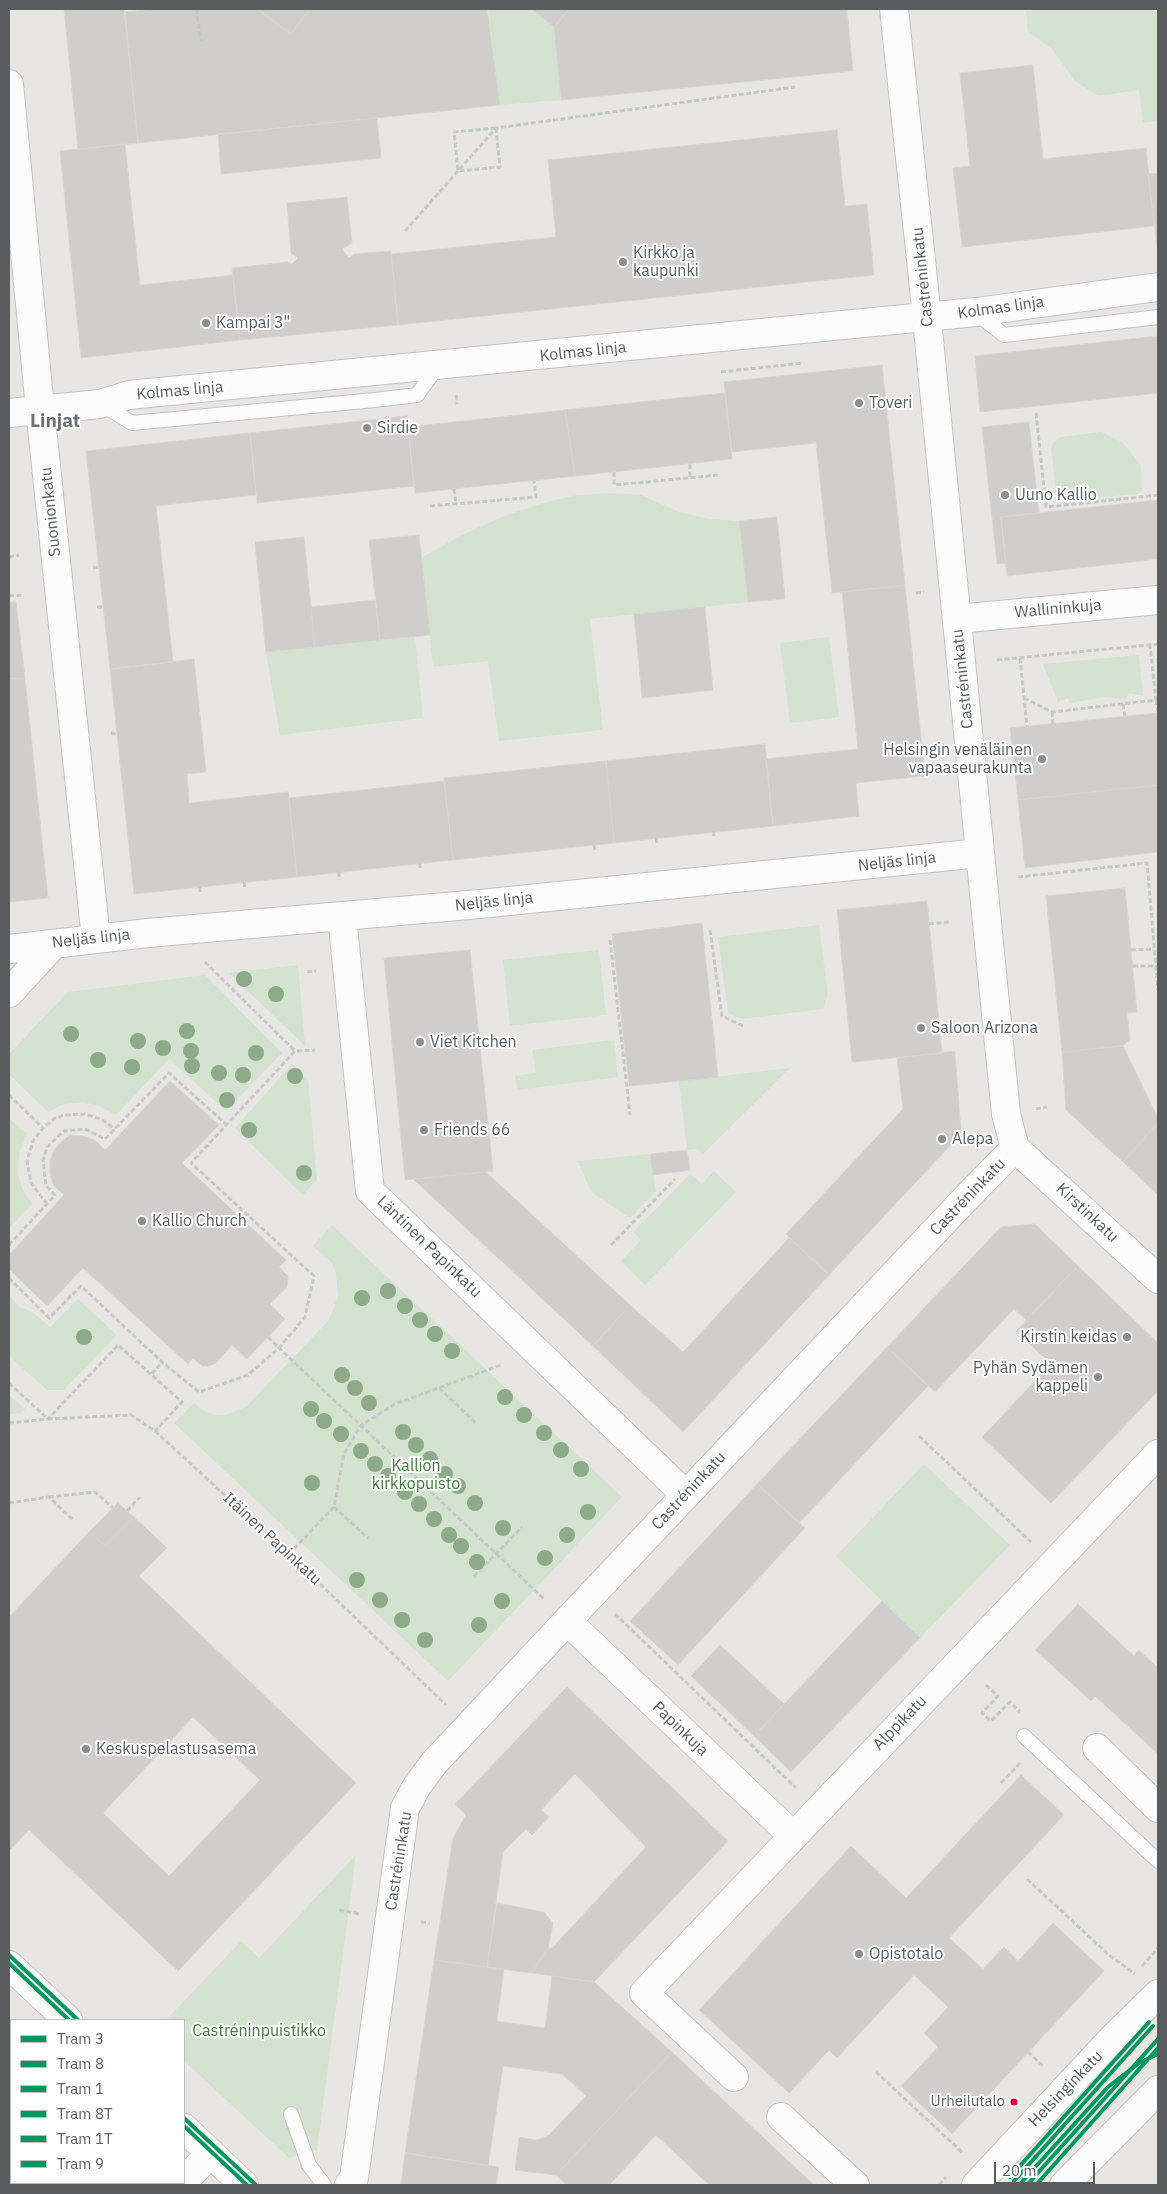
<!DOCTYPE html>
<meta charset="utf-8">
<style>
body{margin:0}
#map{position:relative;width:1167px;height:2194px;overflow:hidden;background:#e8e6e3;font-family:"IBM Plex Sans",sans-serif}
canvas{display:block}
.frame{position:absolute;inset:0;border:10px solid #595d60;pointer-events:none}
.legend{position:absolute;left:10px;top:2019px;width:175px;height:165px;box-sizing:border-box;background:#fff;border:1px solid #bdbebf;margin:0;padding:6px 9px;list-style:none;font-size:15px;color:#595d60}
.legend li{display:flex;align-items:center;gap:10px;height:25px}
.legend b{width:25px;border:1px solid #bdbebf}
.scale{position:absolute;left:994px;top:2162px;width:101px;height:22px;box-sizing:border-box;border:2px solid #595d60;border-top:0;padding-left:6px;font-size:15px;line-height:18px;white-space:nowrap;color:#595d60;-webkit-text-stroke:4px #fff;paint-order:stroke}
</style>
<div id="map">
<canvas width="1167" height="2194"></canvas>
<div class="frame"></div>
<ul class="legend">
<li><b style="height:6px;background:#00985f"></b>Tram 3</li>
<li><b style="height:6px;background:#00985f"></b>Tram 8</li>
<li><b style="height:6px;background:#00985f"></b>Tram 1</li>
<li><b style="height:6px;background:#00985f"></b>Tram 8T</li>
<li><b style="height:6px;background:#00985f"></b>Tram 1T</li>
<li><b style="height:6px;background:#00985f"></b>Tram 9</li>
</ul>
<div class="scale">20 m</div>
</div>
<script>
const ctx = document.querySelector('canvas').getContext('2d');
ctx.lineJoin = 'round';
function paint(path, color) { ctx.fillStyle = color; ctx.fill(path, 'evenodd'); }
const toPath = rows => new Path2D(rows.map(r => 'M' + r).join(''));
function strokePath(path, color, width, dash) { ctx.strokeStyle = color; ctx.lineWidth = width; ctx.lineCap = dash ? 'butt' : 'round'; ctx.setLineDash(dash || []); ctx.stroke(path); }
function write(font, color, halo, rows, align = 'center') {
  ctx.font = font + ' "IBM Plex Sans",sans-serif'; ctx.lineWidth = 4; ctx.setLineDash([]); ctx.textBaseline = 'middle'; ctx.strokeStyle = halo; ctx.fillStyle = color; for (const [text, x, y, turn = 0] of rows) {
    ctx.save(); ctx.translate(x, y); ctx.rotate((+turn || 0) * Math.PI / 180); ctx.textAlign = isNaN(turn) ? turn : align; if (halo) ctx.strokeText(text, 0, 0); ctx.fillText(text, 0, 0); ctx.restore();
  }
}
paint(toPath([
 [488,9,532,9,554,27,561,100,500,105],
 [1048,9,1158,9,1158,121,1143,123,1139,90,1098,96,1075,81,1052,49,1028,32,1026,11],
 [1101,432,1122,442,1135,458,1141,466,1142,491,1137,494,1057,501,1051,448,1053,443,1060,437],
 [614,493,641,495,679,512,710,519,739,521,748,602,590,619,603,730,499,741,488,661,433,667,421,558,462,535,504,516,546,502,577,495],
 [415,637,423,718,280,735,266,652],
 [829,637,839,717,790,723,780,643],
 [1139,655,1143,696,1129,693,1126,699,1104,697,1070,703,1068,698,1058,702,1043,664],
 [819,925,828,995,823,1009,742,1019,728,1013,718,937],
 [599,950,606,1015,510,1026,503,960],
 [298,965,305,1046,229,973],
 [205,975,282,1053,226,1111,169,1059,116,1115,99,1106,83,1102,64,1104,48,1112,9,1074,9,1054,68,992],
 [614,1040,618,1077,517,1090,515,1076,536,1073,532,1050],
 [292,1064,308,1080,317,1180,303,1195,235,1128],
 [790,1068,703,1154,698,1149,687,1150,679,1081],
 [9,1118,27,1134,19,1154,18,1175,23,1190,32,1204,9,1228],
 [650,1154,656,1191,630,1218,591,1192,578,1161],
 [714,1171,736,1192,645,1285,621,1261,641,1240,633,1232,691,1173,702,1184],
 [332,1225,622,1497,448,1681,174,1423,194,1403,204,1411,214,1415,225,1415,246,1407,329,1320,338,1296,336,1273,331,1262,313,1246],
 [9,1296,20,1307,32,1312,50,1327,78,1299,117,1335,64,1390,47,1390,9,1356],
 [9,1395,25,1409,21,1413,9,1414],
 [924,1464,1010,1545,920,1638,836,1556],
 [356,1855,317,2150,289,2158,184,2061,184,2020,166,2020,241,1941,259,1958]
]), '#d4e2d0');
const building = toPath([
 [64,9,124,9,138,143,78,149,64,9],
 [157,9,257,9,291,34,310,9,487,9,500,105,138,143,125,12,157,9],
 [257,9,310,9,291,34,257,9],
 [532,9,569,9,554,27,532,9],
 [569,9,847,9,853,71,561,100,554,27,569,9],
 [1033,65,1043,159,1146,148,1154,226,962,247,953,168,970,166,960,73,1033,65],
 [377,118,381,158,221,174,218,134,377,118],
 [837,130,845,206,867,204,874,275,398,325,391,254,556,237,548,160,837,130],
 [125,144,140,285,233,275,240,340,81,358,60,151,125,144],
 [1158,173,1158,247,1157,247,1148,174,1158,173],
 [347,197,352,243,342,249,349,258,354,254,391,251,398,325,240,340,232,268,288,262,292,264,298,258,291,253,287,203,347,197],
 [1158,336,1158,393,980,412,975,356,1158,336],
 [882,365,905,585,832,593,816,443,732,452,724,382,882,365],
 [725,393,732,459,575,476,565,410,725,393],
 [565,410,575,476,415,493,408,427,565,410],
 [407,416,414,486,257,503,250,433,407,416],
 [1029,422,1039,513,1001,517,1006,563,997,564,982,427,1029,422],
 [250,433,256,495,156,506,173,662,110,669,86,451,250,433],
 [1158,500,1158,559,1007,576,1001,517,1158,500],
 [777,517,785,599,748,602,739,521,777,517],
 [419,535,430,635,380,640,369,540,419,535],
 [304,537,315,647,266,652,255,542,304,537],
 [905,585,925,776,856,783,859,816,773,826,766,759,858,749,842,592,905,585],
 [375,600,380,640,315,647,311,607,375,600],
 [9,602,16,602,25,678,9,679,9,602],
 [705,607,713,690,642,698,634,614,705,607],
 [194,659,206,772,187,774,189,803,288,792,297,877,134,894,110,669,194,659],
 [25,678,48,898,9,902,9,679,25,678],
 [1158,713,1158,785,1018,800,1010,728,1158,713],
 [765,744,773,826,614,843,606,761,765,744],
 [606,761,614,843,453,860,444,778,606,761],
 [444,781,453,860,297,877,289,798,444,781],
 [1158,785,1158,852,1025,868,1018,800,1158,785],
 [1125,888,1137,1012,1127,1013,1130,1039,1123,1046,1062,1052,1046,896,1125,888],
 [927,901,942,1053,852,1062,837,910,927,901],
 [702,923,718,1077,629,1086,612,934,702,923],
 [470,950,493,1171,405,1180,384,958,470,950],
 [1123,1046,1158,1118,1158,1123,1123,1162,1066,1110,1062,1052,1123,1046],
 [955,1051,961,1134,829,1275,786,1234,903,1109,897,1058,955,1051],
 [170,1081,219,1125,182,1163,286,1260,279,1267,288,1276,287,1287,270,1304,285,1319,247,1359,232,1345,216,1363,209,1366,202,1366,193,1358,188,1364,83,1268,47,1306,9,1269,9,1255,64,1195,54,1186,50,1174,50,1161,54,1150,62,1141,70,1135,83,1136,95,1140,105,1150,170,1081],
 [1158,1123,1158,1195,1123,1162,1158,1123],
 [687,1150,690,1170,653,1175,650,1154,687,1150],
 [486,1172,630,1305,593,1346,413,1179,486,1172],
 [1035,1224,1078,1266,1026,1320,1014,1309,935,1392,887,1347,1001,1227,1035,1224],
 [789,1238,829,1275,683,1432,593,1346,630,1305,683,1352,789,1238],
 [1078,1266,1158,1343,1158,1391,1051,1503,982,1437,1051,1364,1016,1331,1078,1266],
 [887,1347,928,1386,799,1523,757,1484,887,1347],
 [757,1484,805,1528,678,1665,630,1621,757,1484],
 [118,1503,134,1517,105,1546,90,1531,118,1503],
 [134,1517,167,1548,139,1576,356,1783,178,1971,29,1830,9,1851,9,1617,90,1531,105,1546,134,1517],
 [193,1717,260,1780,169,1876,103,1813,193,1717],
 [882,1601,920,1638,791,1772,754,1736,882,1601],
 [1078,1604,1134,1656,1139,1650,1158,1668,1158,1754,1095,1696,1091,1701,1035,1650,1078,1604],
 [720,1645,784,1704,754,1736,691,1676,720,1645],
 [567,1687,728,1841,594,1982,532,1973,548,1948,552,1948,646,1847,575,1774,541,1810,549,1817,532,1835,526,1829,503,1852,487,1967,434,1960,453,1838,466,1815,455,1804,567,1687],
 [1021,1775,1064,1815,949,1938,983,1969,1004,1947,1018,1961,1053,1923,1104,1971,952,2134,901,2086,938,2047,924,2033,948,2007,914,1975,837,2058,829,2050,789,2093,699,2010,851,1846,906,1898,1021,1775],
 [497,1903,544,1912,553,1923,548,1948,532,1973,487,1967,497,1903],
 [434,1960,504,1969,497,2021,545,2028,552,1976,594,1982,672,2052,556,2175,515,2170,519,2137,537,2140,549,2135,586,2096,562,2074,503,2066,488,2166,405,2153,434,1960],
 [9,2033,11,2036,11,2097,9,2100,9,2033],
 [672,2052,814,2185,709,2185,656,2135,609,2185,567,2185,556,2175,672,2052],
 [11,2097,11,2122,9,2119,9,2100,11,2097],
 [405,2153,499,2167,496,2185,401,2185,405,2153],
 [24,2183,118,2183,116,2185,22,2185,24,2183]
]);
paint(building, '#d0cecc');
strokePath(building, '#d7d5d2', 1);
const lane = toPath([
 [976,313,1004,335,1158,317],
 [101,404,132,423,375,400,417,395,438,366],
 [1024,1736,1158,1861],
 [291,2114,309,2165,324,2185]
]);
const street = toPath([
 [9,84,40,409,96,939],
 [9,413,100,404,129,395,976,312,1158,287],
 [957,619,1158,600],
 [342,917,370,1191,686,1495],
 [9,949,148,933,480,904,980,853],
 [9,993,54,944],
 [1015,1148,1158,1279],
 [567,1621,793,1836],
 [1097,1748,1158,1808],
 [9,1965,68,2020],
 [734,2077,644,1993,1158,1454],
 [781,2117,855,2185],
 [184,2128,244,2185],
 [184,2181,211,2153],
 [349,2185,354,2178,405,1808,417,1786,434,1763,567,1621,968,1196,1015,1148,1006,1114,922,269,894,9]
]);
const secondary = toPath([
 [976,2185,1112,2039,1158,1994],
 [1064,2185,1158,2090]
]);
strokePath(lane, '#c4c3c4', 16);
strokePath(street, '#c4c3c4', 30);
strokePath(secondary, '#c3c3c4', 30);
strokePath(toPath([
 [196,9,201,41],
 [496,128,500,167,458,171,454,132,496,128],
 [405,231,496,128,795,87],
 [721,372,803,363],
 [456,395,457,404],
 [1036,413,1046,507,1158,495],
 [690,464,690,478],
 [614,472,614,485,718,475],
 [454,489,456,503],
 [430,506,536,497,534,481],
 [9,557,19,555],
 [93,568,99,567],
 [916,593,924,592],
 [9,596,24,595],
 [97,607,103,607],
 [1020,658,1027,726],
 [997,660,1158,644],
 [1024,698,1052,712,1156,700,1150,645],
 [1156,700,1158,711],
 [1123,704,1125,716],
 [1052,712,1053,724],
 [111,733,116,734],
 [713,831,714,837],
 [656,838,657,844],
 [594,845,595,851],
 [420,863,420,870],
 [339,872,339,880],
 [1018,877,1147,863,1158,990],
 [244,882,245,889],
 [200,887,200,894],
 [929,924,950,922],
 [710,930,722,1016,743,1026],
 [610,940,630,1115],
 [1131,950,1154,949],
 [205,962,295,1051],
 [1133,966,1156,966],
 [307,972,316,971],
 [9,1095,43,1128],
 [1036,1109,1047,1107],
 [47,1204,31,1183,27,1161,33,1141,43,1128,54,1119,64,1115,85,1114,101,1119,115,1129],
 [9,1245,55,1195,46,1186,43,1160,47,1147,64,1131,85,1129,105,1139,169,1073,227,1125],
 [611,1245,675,1179],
 [9,1278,49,1318,81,1286,162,1362,199,1392,248,1375,279,1348,544,1599],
 [268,1337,279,1348,305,1317,314,1276,191,1163,295,1051,315,1050],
 [152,1374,162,1362],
 [9,1383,48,1419,131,1415,155,1431,289,1554,446,1705],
 [439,1388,477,1424],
 [9,1423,48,1419,118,1345,182,1402,155,1431],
 [919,1436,1031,1542],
 [49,1497,95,1492,113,1508],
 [9,1503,49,1497,73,1520],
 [334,1507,368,1538],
 [127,1511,140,1497],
 [289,1554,334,1507,344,1454,360,1426,395,1404,501,1365],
 [474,1576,522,1527],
 [615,1614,796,1788],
 [986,1685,998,1696,982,1713,991,1721,1010,1702,1020,1712],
 [1001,1783,1020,1763],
 [1027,1879,1108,1954,1135,1974],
 [339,1910,360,1914],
 [421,1922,430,1923],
 [1142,1966,1158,1948],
 [1028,2052,1044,2067],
 [876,2072,963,2153],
 [939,2185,946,2177]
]), '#c5c9c6', 3, [5, 2.5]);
strokePath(lane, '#fcfbfb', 14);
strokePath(street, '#fcfbfb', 28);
strokePath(secondary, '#fcfbfb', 28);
strokePath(toPath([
 [9,1955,78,2020],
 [184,2118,256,2185],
 [1019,2185,1108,2087,1139,2063,1158,2054]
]), '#00985f', 4);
strokePath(toPath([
 [1027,2185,1158,2039]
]), '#00985f', 4);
strokePath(toPath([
 [1014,2181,1153,2026]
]), '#00985f', 4);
strokePath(toPath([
 [1036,2185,1158,2048]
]), '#00985f', 4);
strokePath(toPath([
 [1010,2177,1149,2022]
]), '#00985f', 4);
strokePath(toPath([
 [9,1963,69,2020],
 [184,2126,247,2185]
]), '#00985f', 4);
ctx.fillStyle = '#8dab88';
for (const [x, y] of [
 [244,979],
 [276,994],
 [187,1031],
 [71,1034],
 [138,1041],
 [163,1048],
 [191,1051],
 [256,1053],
 [98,1060],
 [192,1066],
 [132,1067],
 [219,1073],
 [243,1075],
 [295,1076],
 [227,1100],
 [249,1130],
 [304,1173],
 [388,1291],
 [362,1298],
 [405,1306],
 [420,1320],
 [435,1334],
 [84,1337],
 [452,1351],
 [342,1375],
 [355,1388],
 [505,1397],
 [369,1403],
 [311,1409],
 [524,1415],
 [324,1421],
 [403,1432],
 [544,1433],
 [341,1434],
 [416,1445],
 [561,1450],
 [361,1451],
 [430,1459],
 [375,1464],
 [581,1469],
 [445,1474],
 [388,1476],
 [312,1483],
 [458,1486],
 [405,1492],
 [475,1503],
 [419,1504],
 [588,1512],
 [434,1519],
 [503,1528],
 [449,1535],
 [567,1535],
 [461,1546],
 [545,1558],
 [477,1562],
 [357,1580],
 [380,1600],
 [502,1601],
 [402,1620],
 [479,1625],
 [425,1640]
]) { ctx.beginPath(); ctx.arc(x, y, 8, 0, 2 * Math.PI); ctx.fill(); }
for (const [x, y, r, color] of [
 [623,262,5,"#8b8d8e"],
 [206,323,5,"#8b8d8e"],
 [859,403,5,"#8b8d8e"],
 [367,428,5,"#8b8d8e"],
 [1005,495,5,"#8b8d8e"],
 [1042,759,5,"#8b8d8e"],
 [921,1028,5,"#8b8d8e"],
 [420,1042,5,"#8b8d8e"],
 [424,1130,5,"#8b8d8e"],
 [942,1139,5,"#8b8d8e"],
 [142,1221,5,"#8b8d8e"],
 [1127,1337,5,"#8b8d8e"],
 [1098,1377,5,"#8b8d8e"],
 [86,1749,5,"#8b8d8e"],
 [859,1954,5,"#8b8d8e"],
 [1014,2102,4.5,"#e4002b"]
]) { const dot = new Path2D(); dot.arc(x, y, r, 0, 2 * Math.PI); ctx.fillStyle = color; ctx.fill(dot); strokePath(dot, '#fff', 2); }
write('15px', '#595d60', '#fff', [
 ["Urheilutalo",1005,2102]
], 'right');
write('16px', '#595d60', '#fff', [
 ["Kirkko ja",633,253],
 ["kaupunki",633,271],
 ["Kampai 3\"",216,323],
 ["Toveri",869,403],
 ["Sirdie",377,428],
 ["Uuno Kallio",1015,495],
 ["Helsingin venäläinen",1032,750,"right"],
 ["vapaaseurakunta",1032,768,"right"],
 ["Saloon Arizona",931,1028],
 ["Viet Kitchen",430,1042],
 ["Friends 66",434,1130],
 ["Alepa",952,1139],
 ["Kallio Church",152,1221],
 ["Kirstin keidas",1117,1337,"right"],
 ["Pyhän Sydämen",1088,1368,"right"],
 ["kappeli",1088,1386,"right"],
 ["Keskuspelastusasema",96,1749],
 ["Opistotalo",869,1954]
], 'left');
write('16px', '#595d60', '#fff', [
 ["Castréninkatu",923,277,-96],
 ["Kolmas linja",1001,308,-8],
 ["Kolmas linja",583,352,-6],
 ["Kolmas linja",180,391,-5],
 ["Suonionkatu",51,512,-96],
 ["Wallininkuja",1058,609,-5],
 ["Castréninkatu",963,679,-96],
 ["Neljäs linja",897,862,-6],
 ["Neljäs linja",494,902,-6],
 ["Neljäs linja",91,939,-6],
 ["Castréninkatu",968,1197,-46],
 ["Kirstinkatu",1087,1213,43],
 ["Läntinen Papinkatu",429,1247,44],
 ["Castréninkatu",689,1491,-47],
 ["Itäinen Papinkatu",272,1539,43],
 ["Alppikatu",900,1723,-46],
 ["Papinkuja",680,1729,44],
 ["Castréninkatu",399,1861,-81],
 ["Helsinginkatu",1066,2089,-46]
]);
write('16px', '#427a3d', '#fff', [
 ["Kallion",416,1466],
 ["kirkkopuisto",416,1484],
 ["Castréninpuistikko",259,2031]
]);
write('bold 19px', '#6a6f72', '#fff', [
 ["Linjat",55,422]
]);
</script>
